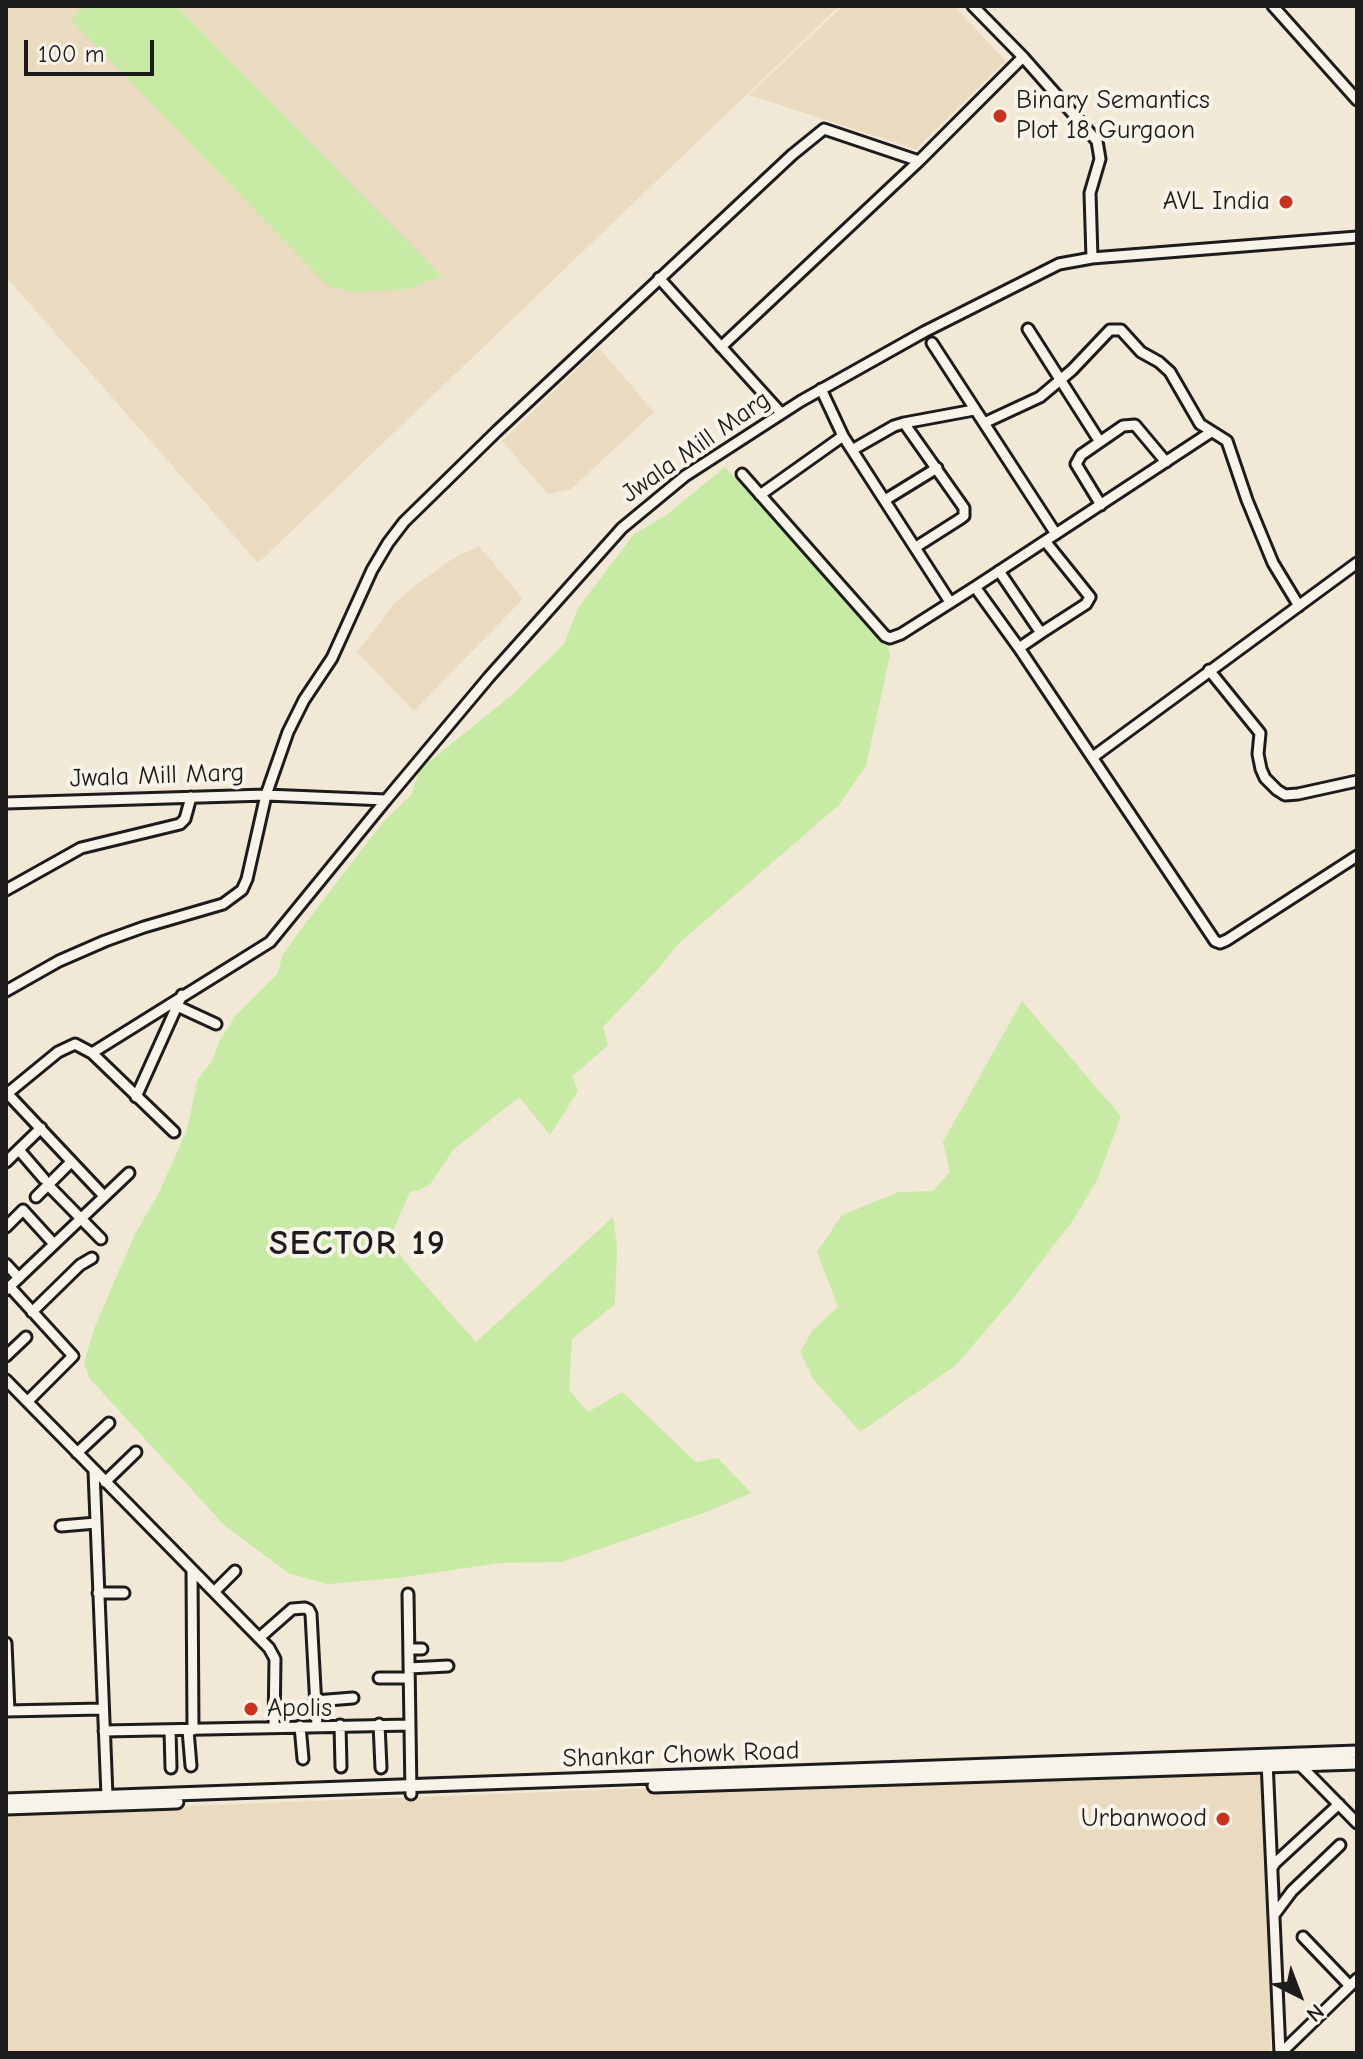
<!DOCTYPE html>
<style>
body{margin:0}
#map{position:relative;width:1363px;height:2059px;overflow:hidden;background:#f1e8d6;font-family:"Comic Neue",sans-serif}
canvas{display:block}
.frame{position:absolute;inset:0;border:8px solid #1c1c1c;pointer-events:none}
.north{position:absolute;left:1259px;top:1955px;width:80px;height:80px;-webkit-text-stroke:6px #f7f3e8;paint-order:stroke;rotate:138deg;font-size:22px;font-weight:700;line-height:32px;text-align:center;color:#1c1c1c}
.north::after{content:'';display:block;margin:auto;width:28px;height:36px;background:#1c1c1c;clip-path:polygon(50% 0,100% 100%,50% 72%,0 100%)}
.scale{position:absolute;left:24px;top:40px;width:130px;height:36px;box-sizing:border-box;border:4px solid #1c1c1c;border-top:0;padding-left:10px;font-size:24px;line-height:28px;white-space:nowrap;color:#1c1c1c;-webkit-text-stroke:6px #f7f3e8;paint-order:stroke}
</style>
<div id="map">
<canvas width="1363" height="2059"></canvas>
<div class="frame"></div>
<div class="north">N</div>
<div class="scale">100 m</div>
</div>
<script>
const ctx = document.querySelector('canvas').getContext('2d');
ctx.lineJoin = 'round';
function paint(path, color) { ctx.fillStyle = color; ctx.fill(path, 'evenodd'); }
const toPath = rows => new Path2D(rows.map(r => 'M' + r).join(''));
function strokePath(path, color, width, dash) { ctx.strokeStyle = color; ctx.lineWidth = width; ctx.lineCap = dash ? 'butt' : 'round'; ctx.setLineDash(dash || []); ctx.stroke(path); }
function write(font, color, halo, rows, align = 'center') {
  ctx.font = font + ' "Comic Neue",sans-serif'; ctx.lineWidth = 8; ctx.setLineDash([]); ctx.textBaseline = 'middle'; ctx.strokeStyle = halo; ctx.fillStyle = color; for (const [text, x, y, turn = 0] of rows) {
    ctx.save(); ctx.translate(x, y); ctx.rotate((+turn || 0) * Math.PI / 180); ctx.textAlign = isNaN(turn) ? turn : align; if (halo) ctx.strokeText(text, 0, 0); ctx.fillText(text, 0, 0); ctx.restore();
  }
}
paint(toPath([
 [6,6,839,6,258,563,6,277],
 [843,6,954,6,1006,61,916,149,749,95],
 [599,348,654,412,571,489,548,494,502,441],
 [479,546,523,599,414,711,357,652,394,604,416,585,455,557],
 [1266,1764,1271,2053,6,2053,6,1813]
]), '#eadbc0');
paint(toPath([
 [85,6,176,6,441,276,408,289,353,292,328,286,71,20],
 [725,467,886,641,890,655,866,766,839,805,678,944,659,968,603,1027,608,1045,572,1077,578,1091,550,1135,519,1097,453,1150,431,1183,420,1190,410,1192,391,1235,403,1260,476,1342,613,1217,617,1246,615,1304,572,1339,569,1390,588,1412,622,1392,696,1462,718,1458,751,1493,706,1512,562,1562,500,1563,398,1578,328,1584,290,1574,225,1526,90,1379,84,1363,94,1329,135,1234,160,1191,187,1129,198,1079,212,1061,220,1040,236,1015,278,973,282,956,305,924,383,822,411,795,420,769,512,695,564,644,578,608,634,534,665,516],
 [1022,1001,1121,1116,1098,1178,1074,1219,1011,1301,955,1366,860,1432,814,1380,800,1352,812,1331,838,1307,817,1252,842,1215,899,1192,933,1191,950,1172,943,1142]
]), '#c7eba4');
const minor = toPath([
 [973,6,1023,57,1097,141,1100,159,1090,193,1092,258],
 [1273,6,1357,100],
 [659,278,781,413],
 [1028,329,1100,442],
 [932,343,1056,534],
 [721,347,919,161,1023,57],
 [821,389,843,436,950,602],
 [904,423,974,410],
 [984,423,1040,397,1072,370,1110,330,1121,330,1141,352,1159,362,1170,372,1200,424,1227,441,1247,500,1273,563,1299,606],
 [852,450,894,426,904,423,964,508,964,516,960,519,916,547],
 [742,474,885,636,890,638,901,634,975,587,1211,432],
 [760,495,843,436],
 [885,500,937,468],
 [1101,505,1076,464,1081,455,1123,426,1135,425,1166,462],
 [999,571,1041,633,1086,604,1090,597,1045,541],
 [975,587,1019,648,1215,941,1220,943,1227,940,1357,856],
 [1019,648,1041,633],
 [1209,670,1260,733,1258,754,1261,769,1265,778,1277,790,1285,795,1298,794,1357,781],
 [1093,757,1357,563],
 [6,803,266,795,386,800,489,677,622,528,685,476,801,401,924,332,1059,264,1092,258,1357,237],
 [6,890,81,848,180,824,185,819,191,797],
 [6,991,59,961,105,941,144,927,223,904,242,890,247,879,266,795,288,732,304,700,332,658,372,570,388,543,404,522,497,431,792,155,824,129,919,161],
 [177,1006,216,1024],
 [92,1053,270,942,386,800],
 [6,1092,103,1195],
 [8,1093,58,1052,75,1044,92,1053,174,1132],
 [136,1097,182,995],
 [19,1150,44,1179],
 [6,1162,41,1128],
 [48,1185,101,1239],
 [36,1197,71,1162],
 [6,1227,23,1210,54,1244],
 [6,1264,19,1278],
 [10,1287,73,1356,28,1401],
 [6,1290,129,1173],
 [32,1312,80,1265,92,1258],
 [6,1356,26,1337],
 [6,1380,269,1648,275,1659,274,1727],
 [77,1453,109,1423],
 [94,1471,107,1796],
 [105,1482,136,1452],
 [61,1526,96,1523],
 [192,1570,193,1730],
 [214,1592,235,1571],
 [98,1593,124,1593],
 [408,1594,411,1794],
 [259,1638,292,1609,305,1608,309,1610,311,1614,317,1726],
 [6,1643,9,1711],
 [409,1649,422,1649],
 [409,1668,448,1666],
 [379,1678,409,1678],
 [315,1701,353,1698],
 [6,1711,102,1709],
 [379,1724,381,1768],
 [340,1725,341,1767],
 [300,1726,303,1759],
 [170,1730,171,1768],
 [188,1730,191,1766],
 [104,1731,410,1725],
 [1267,1761,1280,2053],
 [1298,1763,1357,1823],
 [1272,1868,1275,1863,1339,1804],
 [1274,1915,1292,1891,1340,1845],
 [1303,1937,1350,1986],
 [1281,2053,1357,1979]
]);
const major = toPath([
 [654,1786,1357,1763],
 [6,1800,1357,1752],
 [6,1808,177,1802]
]);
strokePath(minor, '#1c1c1c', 15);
strokePath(major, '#1c1c1c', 17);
strokePath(minor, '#f7f3e8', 9);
strokePath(major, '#f7f3e8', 11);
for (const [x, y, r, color] of [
 [1000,116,8,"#c8321e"],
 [1286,202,8,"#c8321e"],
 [251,1709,8,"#c8321e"],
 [1223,1819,8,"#c8321e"]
]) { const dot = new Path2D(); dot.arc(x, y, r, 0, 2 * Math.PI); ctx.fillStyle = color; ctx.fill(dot); strokePath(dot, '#f7f3e8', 3); }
write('26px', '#1c1c1c', '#f7f3e8', [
 ["Binary Semantics",1016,101],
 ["Plot 18 Gurgaon",1016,131],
 ["AVL India",1270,202,"right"],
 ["Apolis",267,1709],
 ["Urbanwood",1207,1819,"right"]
], 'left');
write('26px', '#1c1c1c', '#f7f3e8', [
 ["Jwala Mill Marg",696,447,-35],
 ["Jwala Mill Marg",157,776,-2],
 ["Shankar Chowk Road",681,1755,-2]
]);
ctx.letterSpacing = '2px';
write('bold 34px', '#1c1c1c', '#f7f3e8', [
 ["SECTOR 19",358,1244]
]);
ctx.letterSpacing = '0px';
</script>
